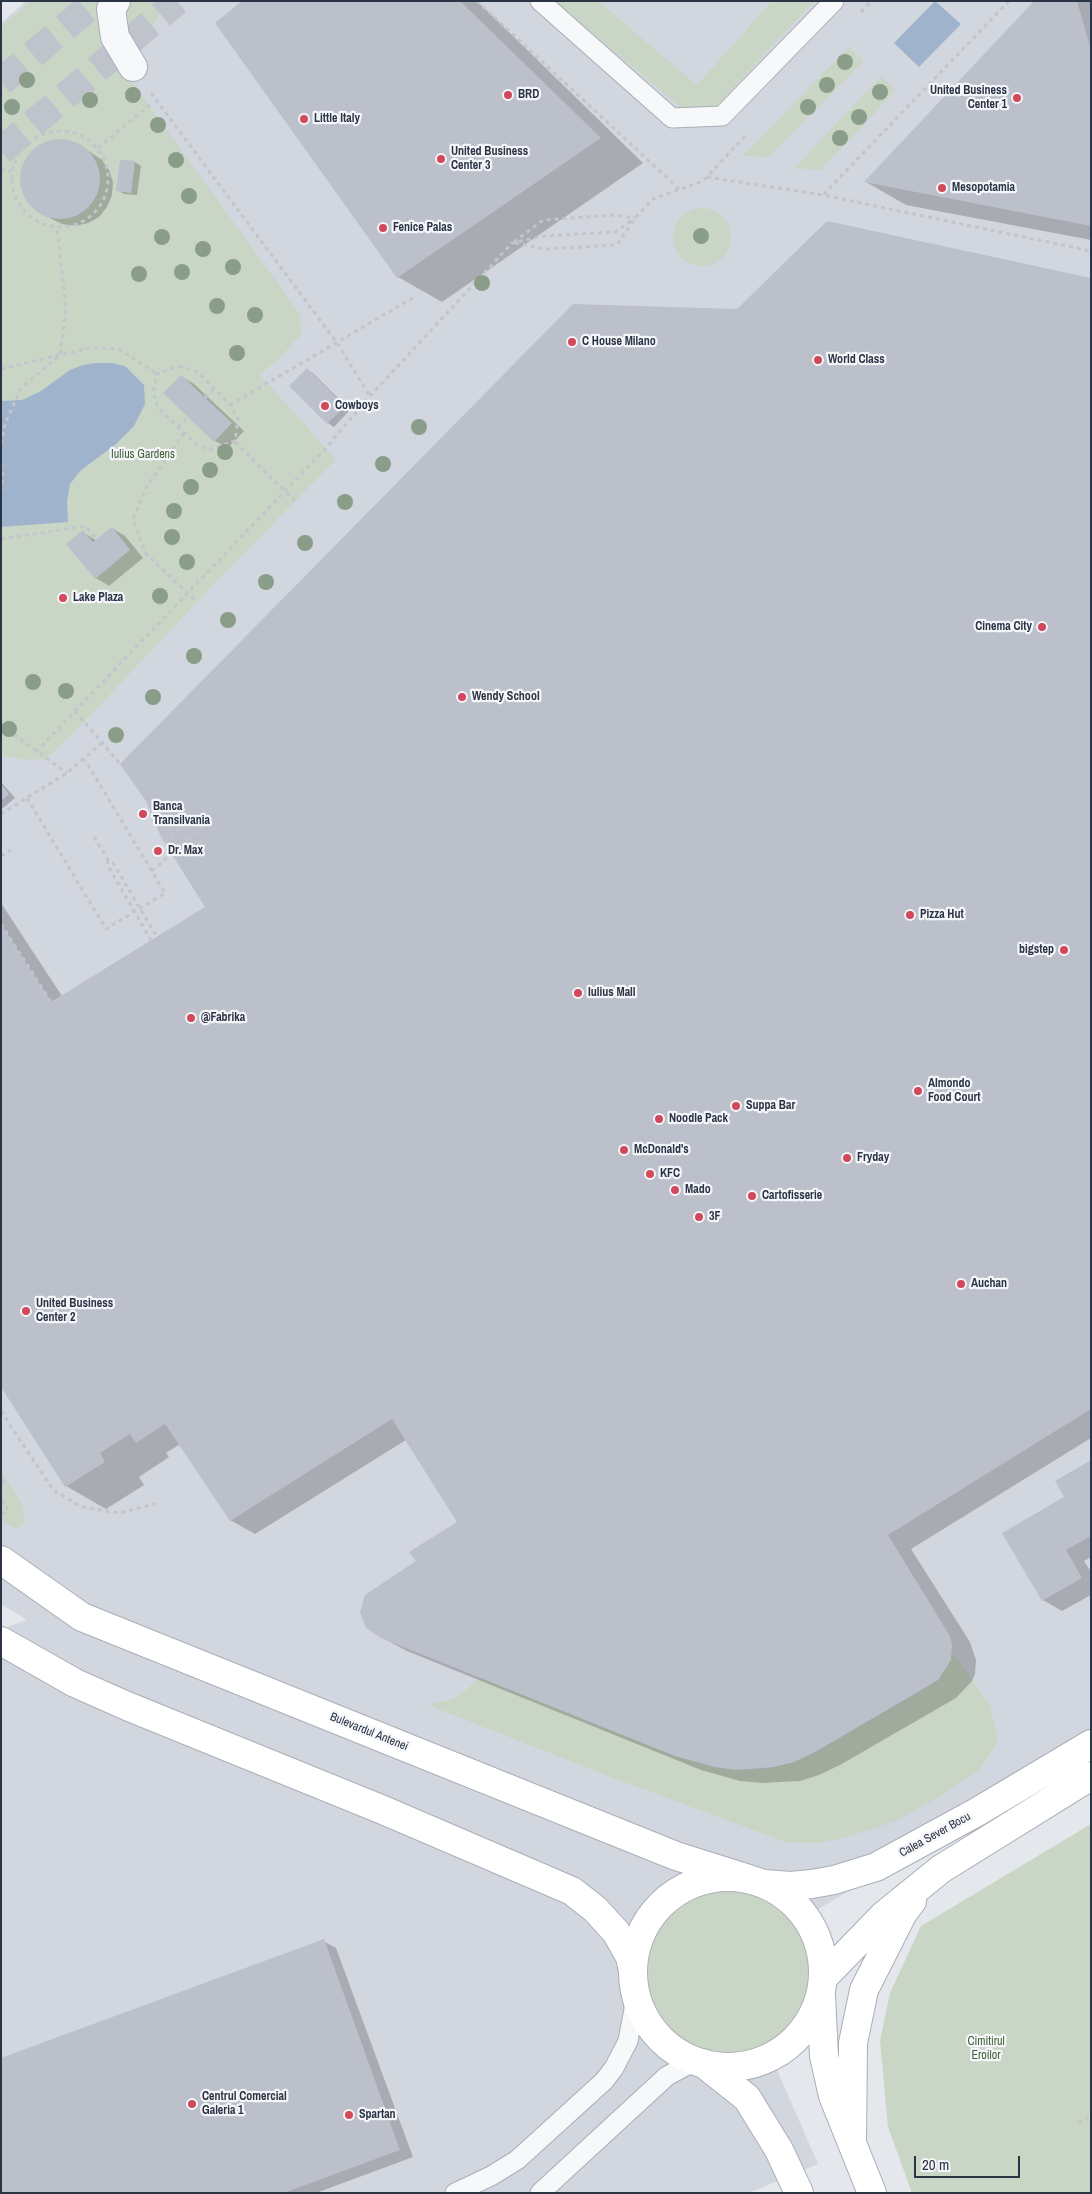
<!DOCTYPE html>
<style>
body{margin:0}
#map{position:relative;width:1092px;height:2194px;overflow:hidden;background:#e4e7ec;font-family:"Archivo Narrow",sans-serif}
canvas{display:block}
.frame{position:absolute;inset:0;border:2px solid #2b3445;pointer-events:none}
.scale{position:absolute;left:914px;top:2156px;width:106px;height:22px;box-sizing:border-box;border:2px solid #2b3445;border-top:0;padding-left:6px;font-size:15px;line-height:18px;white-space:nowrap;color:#2b3445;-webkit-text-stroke:4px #f4f6f9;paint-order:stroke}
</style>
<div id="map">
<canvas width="1092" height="2194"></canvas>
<div class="frame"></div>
<div class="scale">20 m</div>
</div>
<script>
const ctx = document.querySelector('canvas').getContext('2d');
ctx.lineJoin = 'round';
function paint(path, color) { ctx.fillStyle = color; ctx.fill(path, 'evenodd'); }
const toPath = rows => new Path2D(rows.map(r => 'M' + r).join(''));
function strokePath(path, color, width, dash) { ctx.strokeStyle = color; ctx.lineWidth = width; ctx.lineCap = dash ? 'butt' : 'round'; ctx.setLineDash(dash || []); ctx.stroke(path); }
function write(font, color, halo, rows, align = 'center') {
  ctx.font = font + ' "Archivo Narrow",sans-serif'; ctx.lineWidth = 4.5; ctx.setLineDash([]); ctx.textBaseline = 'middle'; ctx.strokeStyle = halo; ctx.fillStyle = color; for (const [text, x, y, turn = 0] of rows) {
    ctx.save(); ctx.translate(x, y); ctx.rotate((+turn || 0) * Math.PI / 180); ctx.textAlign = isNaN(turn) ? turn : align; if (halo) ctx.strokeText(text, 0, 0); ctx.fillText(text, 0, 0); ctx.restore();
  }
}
paint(toPath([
 [26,1,1091,1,1091,1746,730,1962,818,2164,749,2193,1,2193,1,1629,27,1620,1,1604,1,23]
]), '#d2d6de');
paint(toPath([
 [31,1,165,1,133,67,130,79,300,314,301,334,275,363,259,374,336,459,197,602,70,737,46,759,27,760,1,756,1,27],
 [554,1,598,1,697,85,772,1,814,1,718,105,684,110],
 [849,47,864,61,768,157,742,156],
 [881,77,896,90,821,170,794,168],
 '673 237a29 29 0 1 1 58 0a29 29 0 1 1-58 0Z',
 [1,1470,23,1506,25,1523,16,1528,1,1522],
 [952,1652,990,1705,998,1742,979,1770,939,1797,896,1821,844,1838,816,1843,789,1843,608,1776,428,1705,452,1699,468,1689,479,1677,675,1756,715,1767,756,1770,774,1767,794,1762,815,1752,931,1685,948,1667],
 [1091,1824,1091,2193,912,2193,888,2127,880,2041,890,1993,921,1926],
 '633 1973a94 94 0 1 1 188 0a94 94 0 1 1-188 0Z'
]), '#c9d6c5');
paint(toPath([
 [935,1,961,24,919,67,894,43],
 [96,363,111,363,125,366,144,385,145,404,134,426,115,445,81,470,70,484,67,501,68,522,1,527,1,401,22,400,41,391,70,370,83,365]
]), '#9fb4cc');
paint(toPath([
 [244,1,477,1,643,163,442,302,398,277],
 [1036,1,1091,1,1091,240,906,205,866,182],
 [53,140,65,140,78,144,102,160,109,170,113,182,112,195,107,207,99,217,88,223,75,226,62,224,50,218,37,211,28,201,22,189,21,177,24,164,31,153,41,145],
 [135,162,141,166,137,195,124,194,118,190],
 [1091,278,1091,1438,911,1549,970,1642,976,1660,975,1674,972,1681,956,1698,840,1765,819,1775,800,1781,762,1783,740,1781,701,1770,407,1651,381,1637,417,1562,458,1523,406,1440,255,1534,230,1520,180,1444,166,1453,169,1457,139,1477,144,1485,106,1509,66,1486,1,1385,1,903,62,996,206,908,737,310],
 [307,370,313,373,350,410,334,427,328,423,291,386],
 [181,376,194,384,244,431,228,448,215,441],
 [112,528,125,536,143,558,109,586,96,578,83,532,97,541],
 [1,782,15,798,3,808,1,807],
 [1091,1462,1091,1557,1084,1561,1091,1572,1091,1595,1062,1611,1043,1600],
 [323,1941,336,1948,413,2157,316,2193,1,2193]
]), '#0003');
paint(toPath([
 [242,1,460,1,601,138,397,278,215,23],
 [1034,1,1077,1,1091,50,1091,226,864,182],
 '20 179a40 40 0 1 1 80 0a40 40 0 1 1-80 0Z',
 [120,160,135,161,131,193,116,191],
 [827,221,1091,278,1091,1409,888,1535,950,1636,952,1645,951,1660,938,1680,815,1752,794,1762,774,1767,736,1770,715,1767,675,1756,381,1638,366,1628,360,1612,365,1595,416,1561,409,1552,457,1522,392,1419,230,1521,165,1424,136,1443,130,1434,100,1453,105,1462,65,1487,1,1387,1,924,51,1002,205,907,161,837,146,801,120,764,573,304,737,309],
 [307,368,345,406,327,424,289,386],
 [181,375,232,423,214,442,163,393],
 [112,527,130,550,95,579,66,544,83,530,93,542],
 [1,784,9,794,1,801],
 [1091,1460,1091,1536,1066,1550,1082,1578,1042,1601,1002,1533,1064,1497,1055,1481],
 [324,1939,400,2150,284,2193,1,2193,1,2058]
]), '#bbc0ca');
strokePath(toPath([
 [1,82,96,1],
 [1,151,177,1]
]), '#bfc3cb', 28, [28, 14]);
const service = toPath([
 [540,1,672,118,722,116,834,1],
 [455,2193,491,2176,517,2160,604,2081,614,2068,628,2041,634,2009,634,1987],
 [540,2193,667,2076,695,2061]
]);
const pedestrian = toPath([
 [116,1,111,9,115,37,133,67]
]);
const secondary = toPath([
 [1,1560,82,1617,676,1856,749,1879],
 [1,1641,75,1683,127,1706,383,1810,572,1891,595,1909,616,1932,630,1957,633,1971],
 '633 1972a95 95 0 1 1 190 0a95 95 0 1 1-190 0Z',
 [765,1884,790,1886,812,1884,834,1880,876,1867,977,1812,1091,1744],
 [823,1978,883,1916,941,1869,1091,1776],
 [821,1996,824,2056,833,2096,872,2193],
 [703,2063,747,2098,779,2150,799,2193],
 [852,2143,853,2043,864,1990,903,1913,912,1901]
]);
strokePath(service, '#a9aeb7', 21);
strokePath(pedestrian, '#a9aeb7', 30);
strokePath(secondary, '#a9aeb7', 30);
strokePath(toPath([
 [477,1,679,189],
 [1009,1,823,195,1091,251],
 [861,12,871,1],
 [151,93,337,343,370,396],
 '12 179a48 48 0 1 1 96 0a48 48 0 1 1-96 0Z',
 [98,148,150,105],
 [1,168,11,172],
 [707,177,823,195],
 [514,242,543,220,615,215,635,218],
 [515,243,545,249,617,245,635,218,653,199,703,181,747,134],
 [179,366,198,372,230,405,238,419,235,441,209,450,195,443,158,408,153,393,157,374,179,366],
 [1,369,89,348,119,349,157,374],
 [205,398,214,389],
 [230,405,416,296],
 [178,427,188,417],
 [184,433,146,488,133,519,146,554,197,602],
 [235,442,295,501],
 [1,444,5,424,21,388,60,355,66,309,57,228],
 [1,464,3,476,1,491],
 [1,539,86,526,97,540],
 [75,711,120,764],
 [1,725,67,773],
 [36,752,325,449,370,396,512,243,544,236,615,232,635,218],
 [27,798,106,929,165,893,85,760],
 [1,814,67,773,102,743],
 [94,837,108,860,113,863,157,937],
 [161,837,189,810],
 [165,842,194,815],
 [1,856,11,850],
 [108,860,108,866,151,940],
 [152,871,204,825],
 [1,924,51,1002],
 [1,1411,53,1490,82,1507,119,1513,155,1504],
 [1,1483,7,1479],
 [1,1500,8,1510,5,1513,1,1513],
 [1078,2123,1091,2116]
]), '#c2c5cb', 3, [4, 4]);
strokePath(service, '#f7f8fa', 19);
strokePath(pedestrian, '#f7f8fa', 28);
strokePath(secondary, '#fff', 28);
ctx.fillStyle = '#899d89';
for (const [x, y] of [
 [845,62],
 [27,80],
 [827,85],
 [880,92],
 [133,95],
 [90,100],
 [12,107],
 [808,107],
 [859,117],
 [158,125],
 [840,138],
 [176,160],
 [189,196],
 [701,236],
 [162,237],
 [203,249],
 [233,267],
 [182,272],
 [139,274],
 [482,283],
 [217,306],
 [255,315],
 [237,353],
 [419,427],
 [225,452],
 [383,464],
 [210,470],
 [191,487],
 [345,502],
 [174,511],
 [172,537],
 [305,543],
 [187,562],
 [266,582],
 [160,596],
 [228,620],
 [194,656],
 [33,682],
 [66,691],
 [153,697],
 [9,729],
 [116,735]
]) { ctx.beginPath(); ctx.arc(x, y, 8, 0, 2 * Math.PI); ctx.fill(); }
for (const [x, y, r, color] of [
 [508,95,5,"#d1495b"],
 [1017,98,5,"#d1495b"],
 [304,119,5,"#d1495b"],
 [441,159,5,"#d1495b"],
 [942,188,5,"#d1495b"],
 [383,228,5,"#d1495b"],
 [572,342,5,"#d1495b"],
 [818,360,5,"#d1495b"],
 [325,406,5,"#d1495b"],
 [63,598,5,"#d1495b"],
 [1042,627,5,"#d1495b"],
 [462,697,5,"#d1495b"],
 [143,814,5,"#d1495b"],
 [158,851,5,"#d1495b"],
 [910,915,5,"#d1495b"],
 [1064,950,5,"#d1495b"],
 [578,993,5,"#d1495b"],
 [191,1018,5,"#d1495b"],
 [918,1091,5,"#d1495b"],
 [736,1106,5,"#d1495b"],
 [659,1119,5,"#d1495b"],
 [624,1150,5,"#d1495b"],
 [847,1158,5,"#d1495b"],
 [650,1174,5,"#d1495b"],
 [675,1190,5,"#d1495b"],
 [752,1196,5,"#d1495b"],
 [699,1217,5,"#d1495b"],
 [961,1284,5,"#d1495b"],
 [26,1311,5,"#d1495b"],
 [192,2104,5,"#d1495b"],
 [349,2115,5,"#d1495b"]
]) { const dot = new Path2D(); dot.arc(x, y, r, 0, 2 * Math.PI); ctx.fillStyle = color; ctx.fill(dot); strokePath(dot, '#f4f6f9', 2); }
write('bold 12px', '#2b3445', '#f4f6f9', [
 ["United Business",1007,91,"right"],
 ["Center 1",1007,105,"right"],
 ["BRD",518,95],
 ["Little Italy",314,119],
 ["United Business",451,152],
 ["Center 3",451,166],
 ["Mesopotamia",952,188],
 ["Fenice Palas",393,228],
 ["C House Milano",582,342],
 ["World Class",828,360],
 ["Cowboys",335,406],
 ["Lake Plaza",73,598],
 ["Cinema City",1032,627,"right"],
 ["Wendy School",472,697],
 ["Banca",153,807],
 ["Transilvania",153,821],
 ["Dr. Max",168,851],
 ["Pizza Hut",920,915],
 ["bigstep",1054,950,"right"],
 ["Iulius Mall",588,993],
 ["@Fabrika",201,1018],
 ["Almondo",928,1084],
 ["Food Court",928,1098],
 ["Suppa Bar",746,1106],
 ["Noodle Pack",669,1119],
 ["McDonald's",634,1150],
 ["Fryday",857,1158],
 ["KFC",660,1174],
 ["Mado",685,1190],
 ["Cartofisserie",762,1196],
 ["3F",709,1217],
 ["Auchan",971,1284],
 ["United Business",36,1304],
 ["Center 2",36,1318],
 ["Centrul Comercial",202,2097],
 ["Galeria 1",202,2111],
 ["Spartan",359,2115]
], 'left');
write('12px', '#3f6138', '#f4f6f9', [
 ["Iulius Gardens",143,455],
 ["Cimitirul",986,2042],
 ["Eroilor",986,2056]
]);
write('12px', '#2b3445', '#f4f6f9', [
 ["Bulevardul Antenei",369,1732,22],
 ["Calea Sever Bocu",935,1835,-29]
]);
</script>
